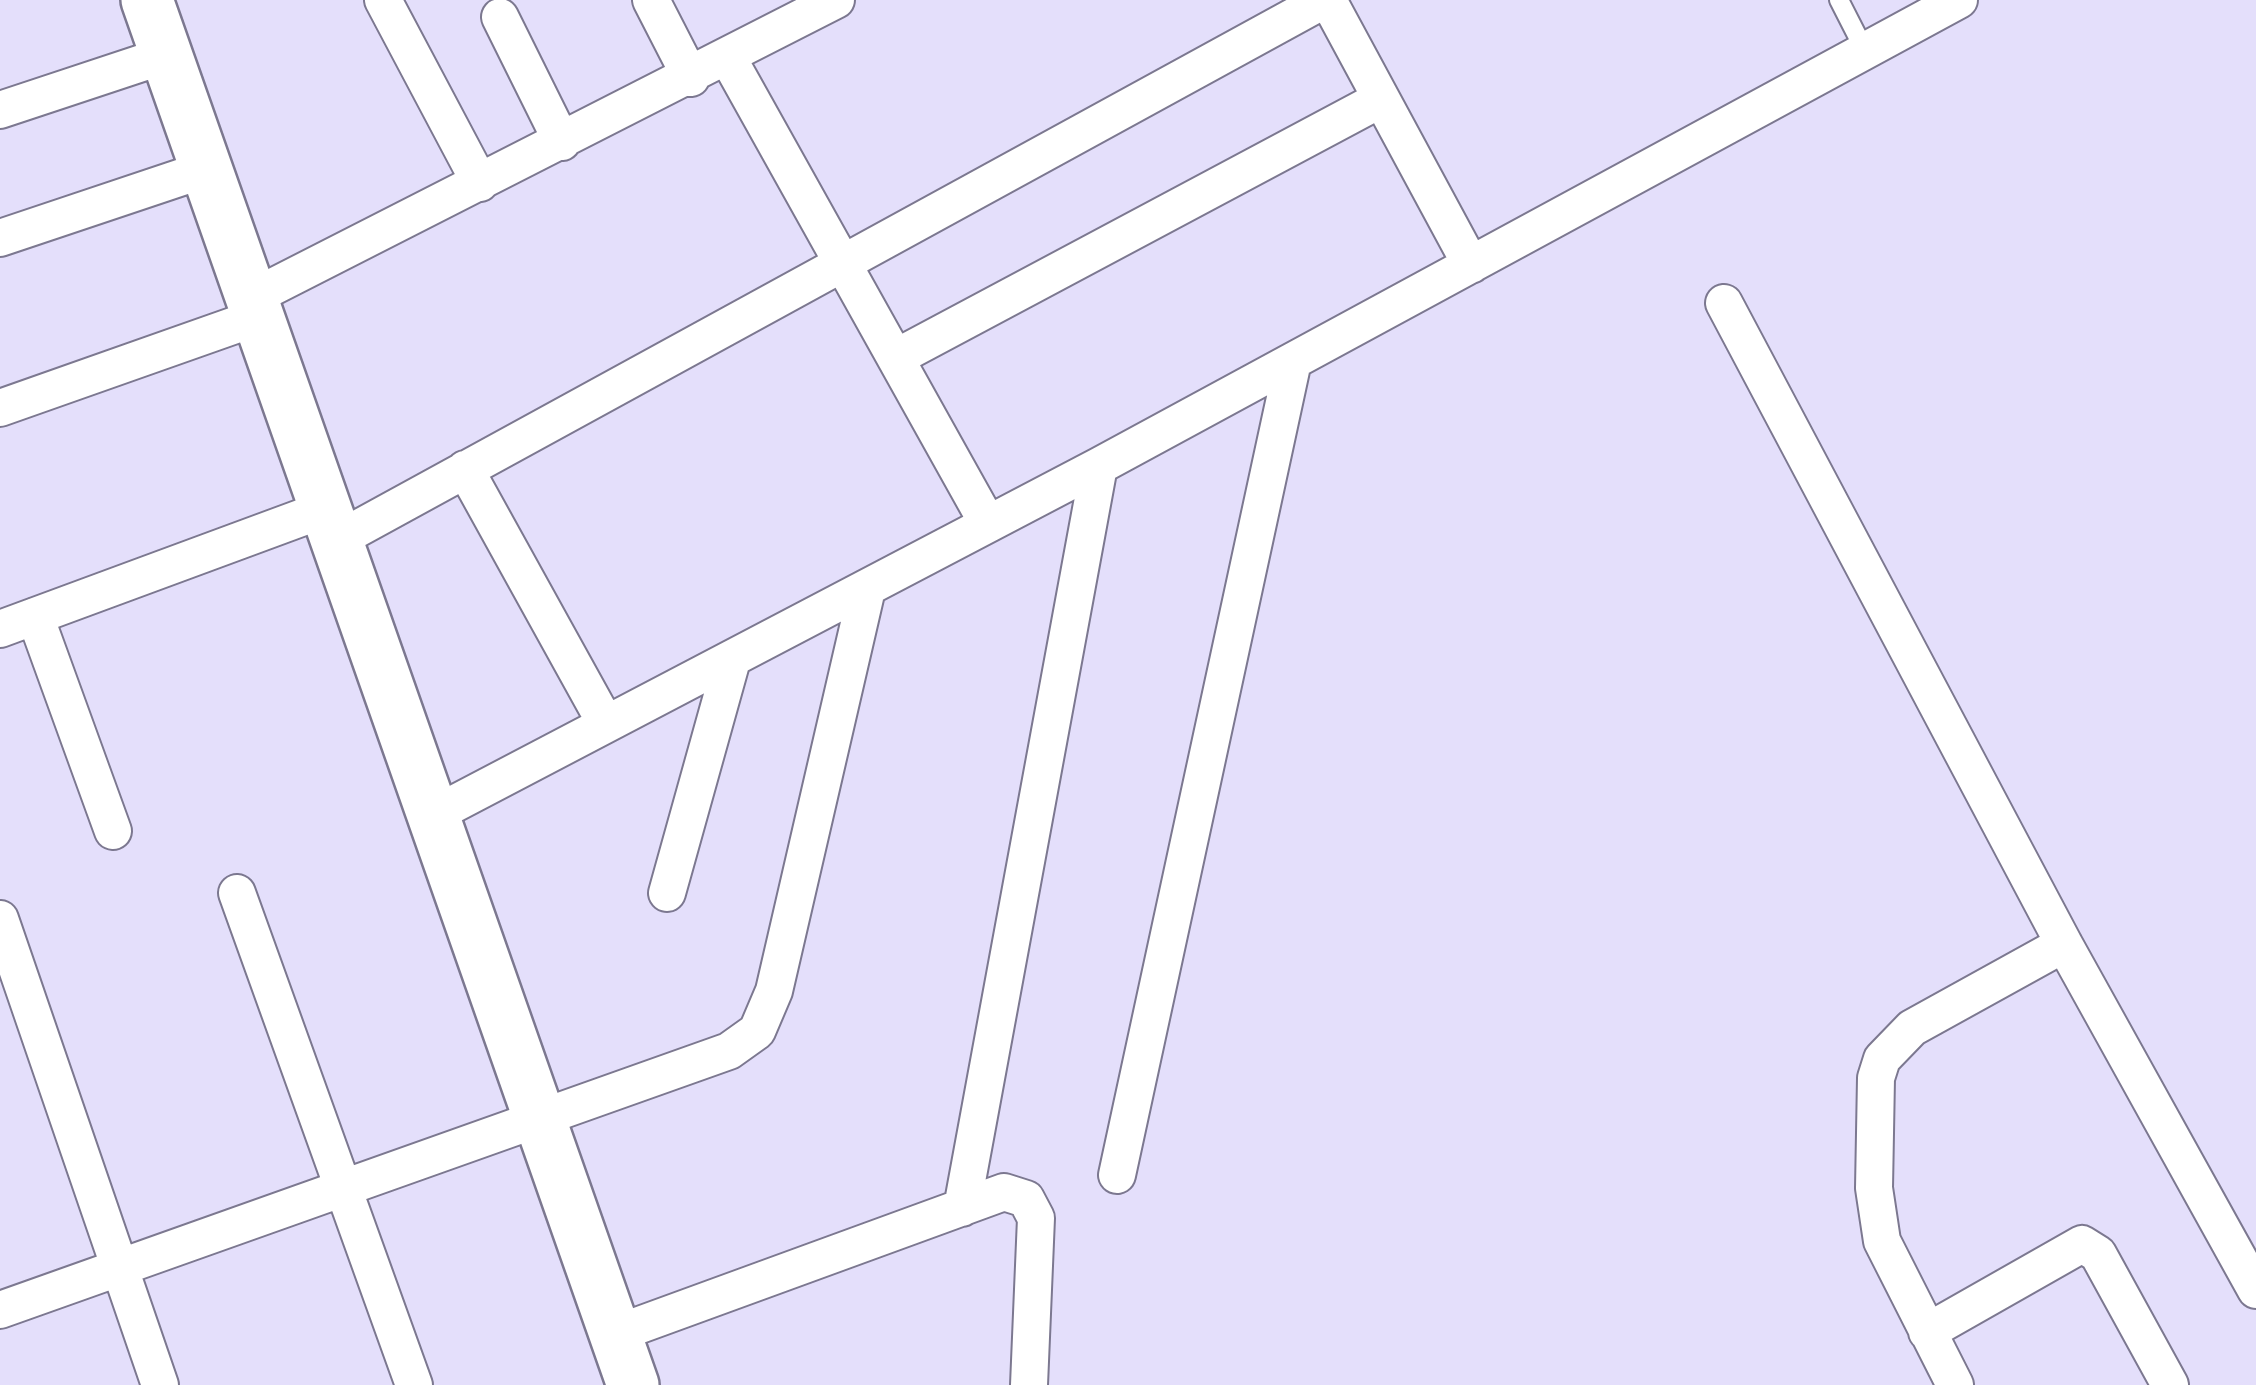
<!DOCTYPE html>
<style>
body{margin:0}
canvas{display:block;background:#e4dffb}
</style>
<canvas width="2256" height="1385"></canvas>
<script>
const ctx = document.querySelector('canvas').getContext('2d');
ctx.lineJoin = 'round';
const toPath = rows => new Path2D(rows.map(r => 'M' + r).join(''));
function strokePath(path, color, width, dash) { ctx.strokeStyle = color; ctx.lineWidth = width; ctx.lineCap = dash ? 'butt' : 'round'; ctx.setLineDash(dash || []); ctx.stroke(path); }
const lane = toPath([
 [1839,0,1865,51]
]);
const street = toPath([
 [383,0,480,183],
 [651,0,691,78],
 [1328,0,1471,265],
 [500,17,562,142],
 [728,58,988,524],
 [0,110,166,55],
 [0,238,206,169],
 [251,298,836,0],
 [1724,303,2064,944,2256,1290],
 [897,357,1381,99],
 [0,408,258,317],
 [465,469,606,724],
 [337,540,1324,0],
 [35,616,113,831],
 [0,629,325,509],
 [433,815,1099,466,1959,0],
 [237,893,414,1385],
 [667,893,732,660],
 [0,919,160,1385],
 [1117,1175,1293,361],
 [962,1208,1099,466],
 [0,1310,729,1051,757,1031,774,991,867,589],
 [1927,1332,2082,1244,2098,1254,2170,1385],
 [615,1334,1004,1192,1026,1199,1036,1218,1029,1385],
 [1955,1385,1882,1241,1874,1188,1876,1078,1882,1059,1912,1028,2064,944]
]);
const secondary = toPath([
 [147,0,633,1385]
]);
strokePath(lane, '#7c7890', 22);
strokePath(street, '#7c7890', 40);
strokePath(secondary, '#7c7890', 56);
strokePath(lane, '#fff', 18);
strokePath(street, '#fff', 36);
strokePath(secondary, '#fff', 51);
</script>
